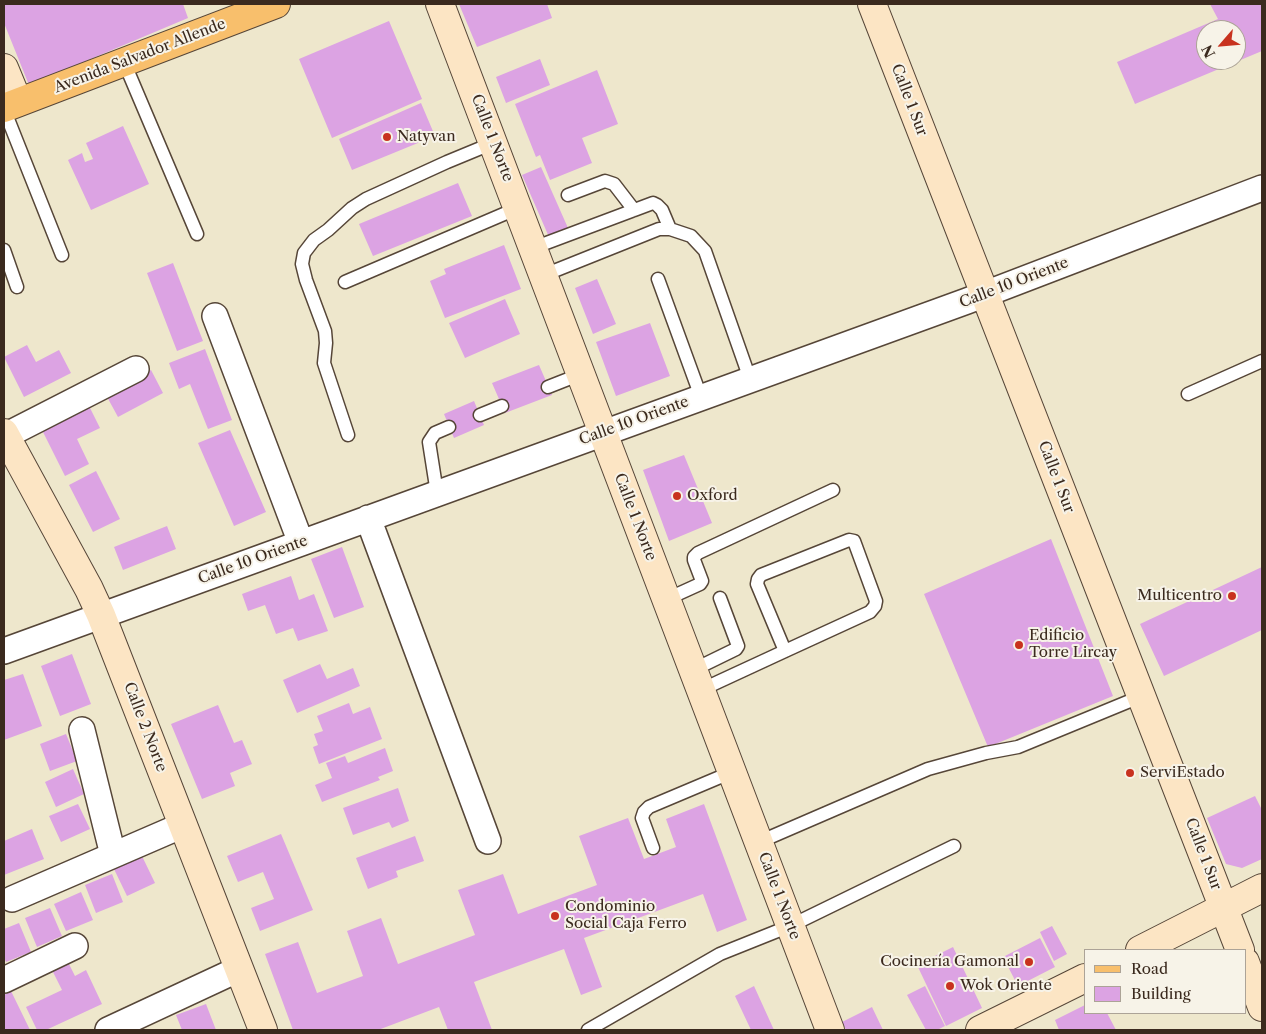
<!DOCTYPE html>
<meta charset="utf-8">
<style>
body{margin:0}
#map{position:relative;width:1266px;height:1034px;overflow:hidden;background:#eee7cc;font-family:"Libre Caslon Text",serif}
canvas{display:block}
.frame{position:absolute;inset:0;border:5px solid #3b2a1e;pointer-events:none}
.legend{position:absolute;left:1084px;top:949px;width:162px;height:65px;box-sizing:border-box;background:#f7f3e8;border:1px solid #aca397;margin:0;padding:6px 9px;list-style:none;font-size:15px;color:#3b2a1e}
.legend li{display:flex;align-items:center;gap:10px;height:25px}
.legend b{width:25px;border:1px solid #aca397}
.north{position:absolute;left:1196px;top:20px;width:50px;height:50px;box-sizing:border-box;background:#f7f3e8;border:1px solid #aca397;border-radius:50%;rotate:243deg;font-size:14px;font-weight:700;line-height:20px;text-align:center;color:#3b2a1e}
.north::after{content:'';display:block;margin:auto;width:18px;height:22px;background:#c8321e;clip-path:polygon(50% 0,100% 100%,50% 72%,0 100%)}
</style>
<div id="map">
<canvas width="1266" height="1034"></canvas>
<div class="frame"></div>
<ul class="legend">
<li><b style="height:6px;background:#f8bf6c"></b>Road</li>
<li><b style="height:14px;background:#dca3e3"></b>Building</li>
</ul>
<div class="north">N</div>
</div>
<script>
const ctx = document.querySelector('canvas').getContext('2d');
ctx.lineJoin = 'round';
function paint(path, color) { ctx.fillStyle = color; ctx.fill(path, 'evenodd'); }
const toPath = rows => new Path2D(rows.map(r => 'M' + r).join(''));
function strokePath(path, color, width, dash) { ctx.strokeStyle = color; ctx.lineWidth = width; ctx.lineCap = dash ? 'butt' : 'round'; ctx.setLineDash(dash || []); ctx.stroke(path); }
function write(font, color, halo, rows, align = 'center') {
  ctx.font = font + ' "Libre Caslon Text",serif'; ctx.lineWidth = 4; ctx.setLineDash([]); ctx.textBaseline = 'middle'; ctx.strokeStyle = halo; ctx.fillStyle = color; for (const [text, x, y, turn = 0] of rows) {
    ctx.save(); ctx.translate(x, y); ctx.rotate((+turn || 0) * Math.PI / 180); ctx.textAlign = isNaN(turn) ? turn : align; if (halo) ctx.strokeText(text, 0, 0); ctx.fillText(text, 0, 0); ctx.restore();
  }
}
paint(toPath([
 [4,4,183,4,188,18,29,85,4,23],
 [459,4,547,4,552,18,477,47],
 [1210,4,1262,4,1262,51,1135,104,1117,62,1218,19],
 [1206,30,1236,30,1236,60,1206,60],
 [389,21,422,99,332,138,299,59],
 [540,59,550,85,506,103,496,77],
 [597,70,618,124,582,138,592,163,550,180,540,155,536,157,515,104],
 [421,103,435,136,352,170,339,139],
 [123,126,149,184,91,210,68,160,82,153,85,162,93,159,86,143],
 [541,167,568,228,549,237,522,175],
 [458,183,472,216,373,256,359,224],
 [504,245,521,289,445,318,430,281,446,274,444,269],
 [173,263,203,341,177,351,147,273],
 [597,279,616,324,593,334,575,288],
 [505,299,520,334,465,358,449,323],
 [650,323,670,376,616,396,596,342],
 [27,345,36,362,59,350,71,373,24,397,4,357],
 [205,349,232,420,208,429,190,384,179,389,169,363],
 [539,365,552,395,505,413,492,383],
 [151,370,163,393,118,417,106,395],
 [474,401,484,425,454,438,444,414],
 [87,402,100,428,77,439,89,464,65,476,40,426],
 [230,430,266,512,234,526,198,443],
 [684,455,712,523,669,541,643,470],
 [96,471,120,519,93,532,69,485],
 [167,526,176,549,123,570,114,547],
 [1051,539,1113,696,988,747,924,594],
 [342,547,364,607,334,618,311,559],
 [1262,567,1262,630,1164,676,1140,624],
 [291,576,299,600,314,594,328,631,298,641,293,628,276,634,265,605,248,611,242,594],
 [72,654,91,704,60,716,41,666],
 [320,664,327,679,353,668,360,686,297,713,283,680],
 [23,674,42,726,4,740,4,680],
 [349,703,353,714,370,707,382,739,319,764,313,747,318,745,314,734,323,731,317,716],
 [218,705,234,743,242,740,252,764,230,773,235,786,202,799,171,724],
 [66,734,77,761,50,771,40,744],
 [385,748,393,771,378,777,380,780,322,802,315,785,332,778,326,763,345,756,348,763],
 [73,769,84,794,56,807,45,782],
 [398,788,409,821,392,828,389,822,353,835,343,808],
 [1255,796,1262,810,1262,859,1242,868,1226,864,1207,818],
 [78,804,90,829,61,842,49,816],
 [704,804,747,920,717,932,703,894,584,938,602,987,581,995,564,949,474,982,492,1030,448,1030,439,1007,378,1030,293,1030,265,954,298,942,317,993,363,976,347,931,381,918,398,964,475,935,458,890,503,874,518,914,597,885,579,836,628,818,644,859,676,847,666,819],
 [32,829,44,859,4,875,4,841],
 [281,834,313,910,260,931,251,908,274,899,263,872,238,882,227,856],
 [415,836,424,861,396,871,398,877,368,889,356,858],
 [141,854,155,883,127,896,113,867],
 [112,874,123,902,96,913,85,885],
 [81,892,93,920,66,931,54,904],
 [50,908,62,936,37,947,25,918],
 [19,923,31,952,6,962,4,957,4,929],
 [1052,926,1067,954,1054,961,1040,932],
 [1040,938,1055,967,1018,986,1003,957],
 [953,947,982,1008,946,1026,917,965],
 [68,962,75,976,86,970,102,1004,46,1030,37,1030,26,1007,62,990,52,970],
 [754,986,774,1030,751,1030,735,996],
 [925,986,945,1026,937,1030,926,1030,907,995],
 [11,991,30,1030,4,1030,4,995],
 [206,1004,216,1030,182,1030,176,1015],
 [1085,1005,1085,1013,1107,1013,1116,1030,1059,1030,1055,1020],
 [872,1007,883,1030,846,1030,842,1022]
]), '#dca3e3');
const lane = toPath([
 [124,62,197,234],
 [4,109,62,255],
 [568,195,605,181,614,184,634,210],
 [533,248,653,203,657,205,662,210,670,229],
 [4,250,17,287],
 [544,275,659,229,670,229,691,236,705,251,750,379],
 [658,279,701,397],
 [345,282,518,208],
 [548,387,581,374],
 [1188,394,1262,361],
 [480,415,502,406],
 [348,435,324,363,326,343,325,331,306,280,302,264,304,253,314,240,328,230,352,208,366,199,447,162,493,143],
 [437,493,429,442,435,433,449,427],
 [667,599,700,584,702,581,694,560,694,557,698,553,833,490],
 [693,670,736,649,738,646,720,598],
 [701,690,718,682,785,651,870,612,875,606,876,601,854,541,849,540,761,575,758,579,757,584,785,651],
 [759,842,928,769,986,753,1018,747,1142,696],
 [653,848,642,818,644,812,649,807,732,772],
 [588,1030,720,954,790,926,954,846]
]);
const street = toPath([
 [215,316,301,543],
 [5,436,136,369],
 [368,518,488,841],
 [4,651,967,301,1262,188],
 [82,730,113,855],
 [12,899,183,825],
 [4,980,75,946],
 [108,1030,239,969]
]);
const secondary = toPath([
 [440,4,830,1030],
 [872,4,1240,950],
 [4,68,18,102],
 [4,433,89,589,101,615,263,1030],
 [1140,950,1262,888],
 [1245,962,1262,1007],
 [980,1030,1085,978]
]);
const primary = toPath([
 [4,108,276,4]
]);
strokePath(lane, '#564638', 15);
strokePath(street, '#564638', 28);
strokePath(secondary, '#564638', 30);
strokePath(primary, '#564638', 30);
strokePath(lane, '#fff', 12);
strokePath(street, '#fff', 25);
strokePath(secondary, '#fce5c4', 28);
strokePath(primary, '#f8bf6c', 28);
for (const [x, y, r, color] of [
 [387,137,5,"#c8321e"],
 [677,496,5,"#c8321e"],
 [1232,596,5,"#c8321e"],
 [1019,645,5,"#c8321e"],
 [1130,773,5,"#c8321e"],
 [555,916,5,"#c8321e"],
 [1029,962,5,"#c8321e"],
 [950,986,5,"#c8321e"]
]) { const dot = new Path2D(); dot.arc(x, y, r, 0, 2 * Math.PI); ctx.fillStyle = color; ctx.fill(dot); strokePath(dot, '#f7f3e8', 2); }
write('15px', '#3b2a1e', '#f7f3e8', [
 ["Avenida Salvador Allende",140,56,-21],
 ["Calle 1 Sur",909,100,69],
 ["Calle 1 Norte",492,138,69],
 ["Calle 10 Oriente",1014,283,-21],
 ["Calle 10 Oriente",634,421,-20],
 ["Calle 1 Sur",1056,477,69],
 ["Calle 1 Norte",635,517,69],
 ["Calle 10 Oriente",253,560,-20],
 ["Calle 2 Norte",145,727,69],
 ["Calle 1 Sur",1203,854,69],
 ["Calle 1 Norte",779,896,69]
]);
write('15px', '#3b2a1e', '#f7f3e8', [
 ["Natyvan",397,137],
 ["Oxford",687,496],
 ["Multicentro",1222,596,"right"],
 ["Edificio",1029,636],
 ["Torre Lircay",1029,653],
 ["ServiEstado",1140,773],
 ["Condominio",565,907],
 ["Social Caja Ferro",565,924],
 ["Cocinería Gamonal",1019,962,"right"],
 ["Wok Oriente",960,986]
], 'left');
</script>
